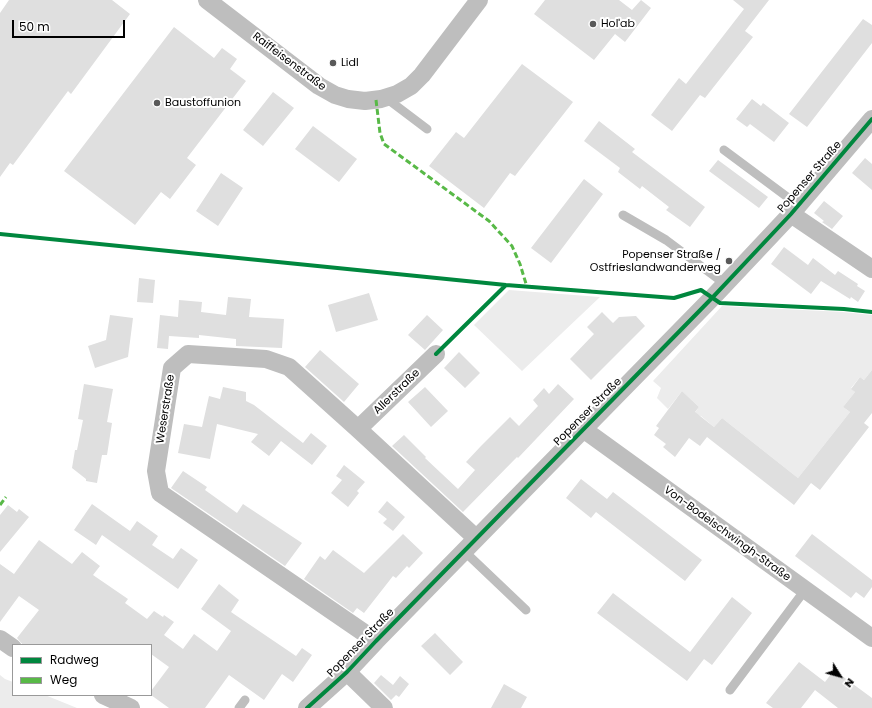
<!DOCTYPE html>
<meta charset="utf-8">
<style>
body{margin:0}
#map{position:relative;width:872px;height:708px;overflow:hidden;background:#fff;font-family:Poppins,sans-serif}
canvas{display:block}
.legend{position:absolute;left:12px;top:644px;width:140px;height:52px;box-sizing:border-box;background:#fff;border:1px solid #999;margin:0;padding:5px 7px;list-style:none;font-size:12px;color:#000}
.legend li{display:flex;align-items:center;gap:8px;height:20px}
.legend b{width:20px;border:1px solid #999}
.north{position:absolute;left:820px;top:656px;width:40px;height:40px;-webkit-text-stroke:3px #fff;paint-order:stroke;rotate:127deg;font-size:11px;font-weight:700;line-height:16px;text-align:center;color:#000}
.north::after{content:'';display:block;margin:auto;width:14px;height:18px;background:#000;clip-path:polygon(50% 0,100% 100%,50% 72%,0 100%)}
.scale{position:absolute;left:12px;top:20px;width:113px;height:18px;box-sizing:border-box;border:2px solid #000;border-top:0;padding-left:5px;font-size:12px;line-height:14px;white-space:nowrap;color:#000;-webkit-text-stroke:3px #fff;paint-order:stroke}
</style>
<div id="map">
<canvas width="872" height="708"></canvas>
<ul class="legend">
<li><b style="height:5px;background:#00873e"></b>Radweg</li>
<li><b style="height:5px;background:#58b947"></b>Weg</li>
</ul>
<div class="north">N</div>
<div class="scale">50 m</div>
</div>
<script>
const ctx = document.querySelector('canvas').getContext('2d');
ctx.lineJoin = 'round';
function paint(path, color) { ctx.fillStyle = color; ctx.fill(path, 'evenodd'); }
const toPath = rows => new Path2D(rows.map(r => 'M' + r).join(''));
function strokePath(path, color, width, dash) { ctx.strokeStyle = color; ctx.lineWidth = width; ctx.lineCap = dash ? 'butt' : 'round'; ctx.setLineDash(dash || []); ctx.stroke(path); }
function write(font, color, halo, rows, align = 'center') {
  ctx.font = font + ' Poppins,sans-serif'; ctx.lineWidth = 4; ctx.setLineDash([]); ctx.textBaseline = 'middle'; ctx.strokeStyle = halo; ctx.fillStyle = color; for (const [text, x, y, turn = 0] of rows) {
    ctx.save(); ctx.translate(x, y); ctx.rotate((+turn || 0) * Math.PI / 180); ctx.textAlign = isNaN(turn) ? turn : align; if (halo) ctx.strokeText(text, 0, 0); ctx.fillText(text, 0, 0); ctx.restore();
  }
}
paint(toPath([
 [509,290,600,297,522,371,474,325],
 [722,306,843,312,872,315,872,370,864,380,860,377,851,388,855,392,843,407,850,412,798,478,722,418,714,427,701,416,693,415,699,407,682,391,668,409,657,398,661,388,653,381],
 [0,675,5,679,13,682,13,695,45,695,77,708,0,708]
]), '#ececec');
paint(toPath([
 [9,0,112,0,130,14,71,94,68,91,13,165,10,163,0,177,0,13],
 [545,0,619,0,632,10,641,0,651,8,625,42,615,34,594,60,534,14],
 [733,0,769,0,745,31,753,37,705,98,700,95,672,131,651,115,679,78,686,84,744,9],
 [863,19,872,25,872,43,807,127,789,114],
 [174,27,214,58,222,48,237,59,230,69,246,81,187,158,196,165,170,199,161,192,135,225,64,171],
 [522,64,573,102,515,176,510,173,484,208,429,166,456,132,464,138],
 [273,92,294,108,263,146,243,130],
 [752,99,761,106,763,103,789,123,774,142,750,124,747,127,736,119],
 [599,121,635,149,632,152,705,207,690,227,666,210,669,207,642,186,640,189,618,172,620,168,584,141],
 [313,126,357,159,339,182,295,149],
 [865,158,872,164,872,190,852,173],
 [718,160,768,197,759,208,709,171],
 [221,173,243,188,218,226,196,211],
 [584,179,603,194,551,263,531,248],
 [824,201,843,216,832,229,822,222,824,221,814,213],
 [784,247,808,265,813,258,835,275,838,271,858,284,857,286,865,291,858,302,851,297,850,299,821,281,811,294,771,264],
 [139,278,155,280,153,303,137,302],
 [369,293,378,320,336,332,328,305],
 [228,297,251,299,249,317,284,319,282,348,236,346,236,339,199,335,199,338,169,336,168,349,157,348,160,315,178,317,179,300,202,302,201,312,226,315],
 [602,312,613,323,619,317,636,316,645,326,591,380,570,359,594,334,587,327],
 [110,315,133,318,128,357,95,368,88,346,106,340],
 [427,315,443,330,425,350,408,335],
 [320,350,359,384,344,402,305,367],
 [459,352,480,373,465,388,444,368],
 [872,370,872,413,864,423,869,427,820,490,811,483,794,505,707,437,700,446,689,438,675,457,663,447,666,444,654,435,659,428,656,426,682,391,699,407,695,412,714,427,722,418,798,478,850,412,843,407,855,392,851,389,860,377,864,380],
 [84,384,113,389,107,422,112,423,107,455,102,455,97,483,86,481,86,479,72,468,75,450,77,450,83,420,78,419],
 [558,384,574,399,518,458,517,457,463,512,392,446,404,435,426,457,425,458,458,489,475,470,466,462,481,446,510,417,519,426,538,406,533,400,544,388,549,394],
 [223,387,246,392,246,401,254,405,303,443,311,433,327,446,312,465,281,441,269,456,251,442,258,434,217,424,210,459,178,453,184,424,202,427,209,396,220,399],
 [425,387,448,411,431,427,408,402],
 [344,465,365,482,357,491,359,493,348,507,331,493,342,480,336,476],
 [183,471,207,487,205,490,237,513,243,504,302,543,285,566,171,488],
 [581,479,607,499,613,492,702,560,685,581,596,512,591,518,566,498],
 [387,501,405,517,393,531,383,523,387,519,378,512],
 [92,504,130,531,137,521,158,536,152,545,173,559,181,548,198,560,178,589,102,535,96,545,74,530],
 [8,505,17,512,19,509,29,517,0,552,0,515],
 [403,534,423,553,409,568,407,566,396,578,393,576,364,613,357,608,353,613,304,579,320,556,325,560,333,550,364,573],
 [812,534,872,580,872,587,864,598,856,592,851,598,795,556],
 [39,540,72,564,82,552,100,566,93,575,128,599,125,603,147,619,154,611,163,617,164,615,174,622,164,635,183,649,194,634,217,651,231,631,201,609,219,584,239,600,231,612,296,656,302,648,312,655,293,682,282,674,264,700,229,675,205,708,169,708,151,695,151,691,169,667,151,654,151,645,23,645,17,638,39,610,19,596,0,622,0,564,14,574],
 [613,593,690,652,732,597,752,613,712,665,704,659,687,681,597,613],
 [435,633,463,662,450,675,421,646],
 [799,662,825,682,834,670,872,698,872,708,838,708,815,690,801,708,773,708,766,703],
 [381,675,393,685,400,676,409,684,399,697,396,695,391,700,374,683],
 [504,684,527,697,521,708,491,708]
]), '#dfdfdf');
strokePath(toPath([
 [386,98,427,129],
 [724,150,798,205],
 [623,215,666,240,725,284],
 [464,551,526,610],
 [730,690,805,590],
 [239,708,245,700]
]), '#bebebe', 9);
strokePath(toPath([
 [207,0,319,86,335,95,348,99,365,101,381,99,397,94,411,86,422,75,479,0],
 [791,214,872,269],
 [358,429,436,354],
 [583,429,872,638],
 [0,639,13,648],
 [376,641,160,493,156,471,172,368,188,354,266,359,289,367,358,429,476,538],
 [347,672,384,708],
 [103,695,131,708],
 [307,708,347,672,376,641,713,297,791,214,872,119]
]), '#bebebe', 18);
strokePath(toPath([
 [376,100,380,133,384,144,489,221,512,246,520,264,527,287],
 [0,505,6,497]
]), '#58b947', 3, [6, 3]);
strokePath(toPath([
 [0,234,506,285,674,298,701,290,720,303,844,309,872,312],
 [436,354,506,285],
 [307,708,347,672,376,641,713,297,791,214,872,119]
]), '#00873e', 4);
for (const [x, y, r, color] of [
 [593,24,4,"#595959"],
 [333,63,4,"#595959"],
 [157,103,4,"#595959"],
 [729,261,4,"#595959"]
]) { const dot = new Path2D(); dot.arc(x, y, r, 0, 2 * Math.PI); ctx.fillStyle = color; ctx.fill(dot); strokePath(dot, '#fff', 1.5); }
write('11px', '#000', '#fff', [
 ["Hol'ab",601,24],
 ["Lidl",341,63],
 ["Baustoffunion",165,103],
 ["Popenser Straße /",721,255,"right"],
 ["Ostfrieslandwanderweg",721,268,"right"]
], 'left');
write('11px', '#000', '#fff', [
 ["Raiffeisenstraße",289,62,37],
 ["Popenser Straße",810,177,-49],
 ["Allerstraße",397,392,-44],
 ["Weserstraße",166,409,-81],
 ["Popenser Straße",588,412,-45],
 ["Von-Bodelschwingh-Straße",727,534,36],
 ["Popenser Straße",361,643,-46]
]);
</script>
